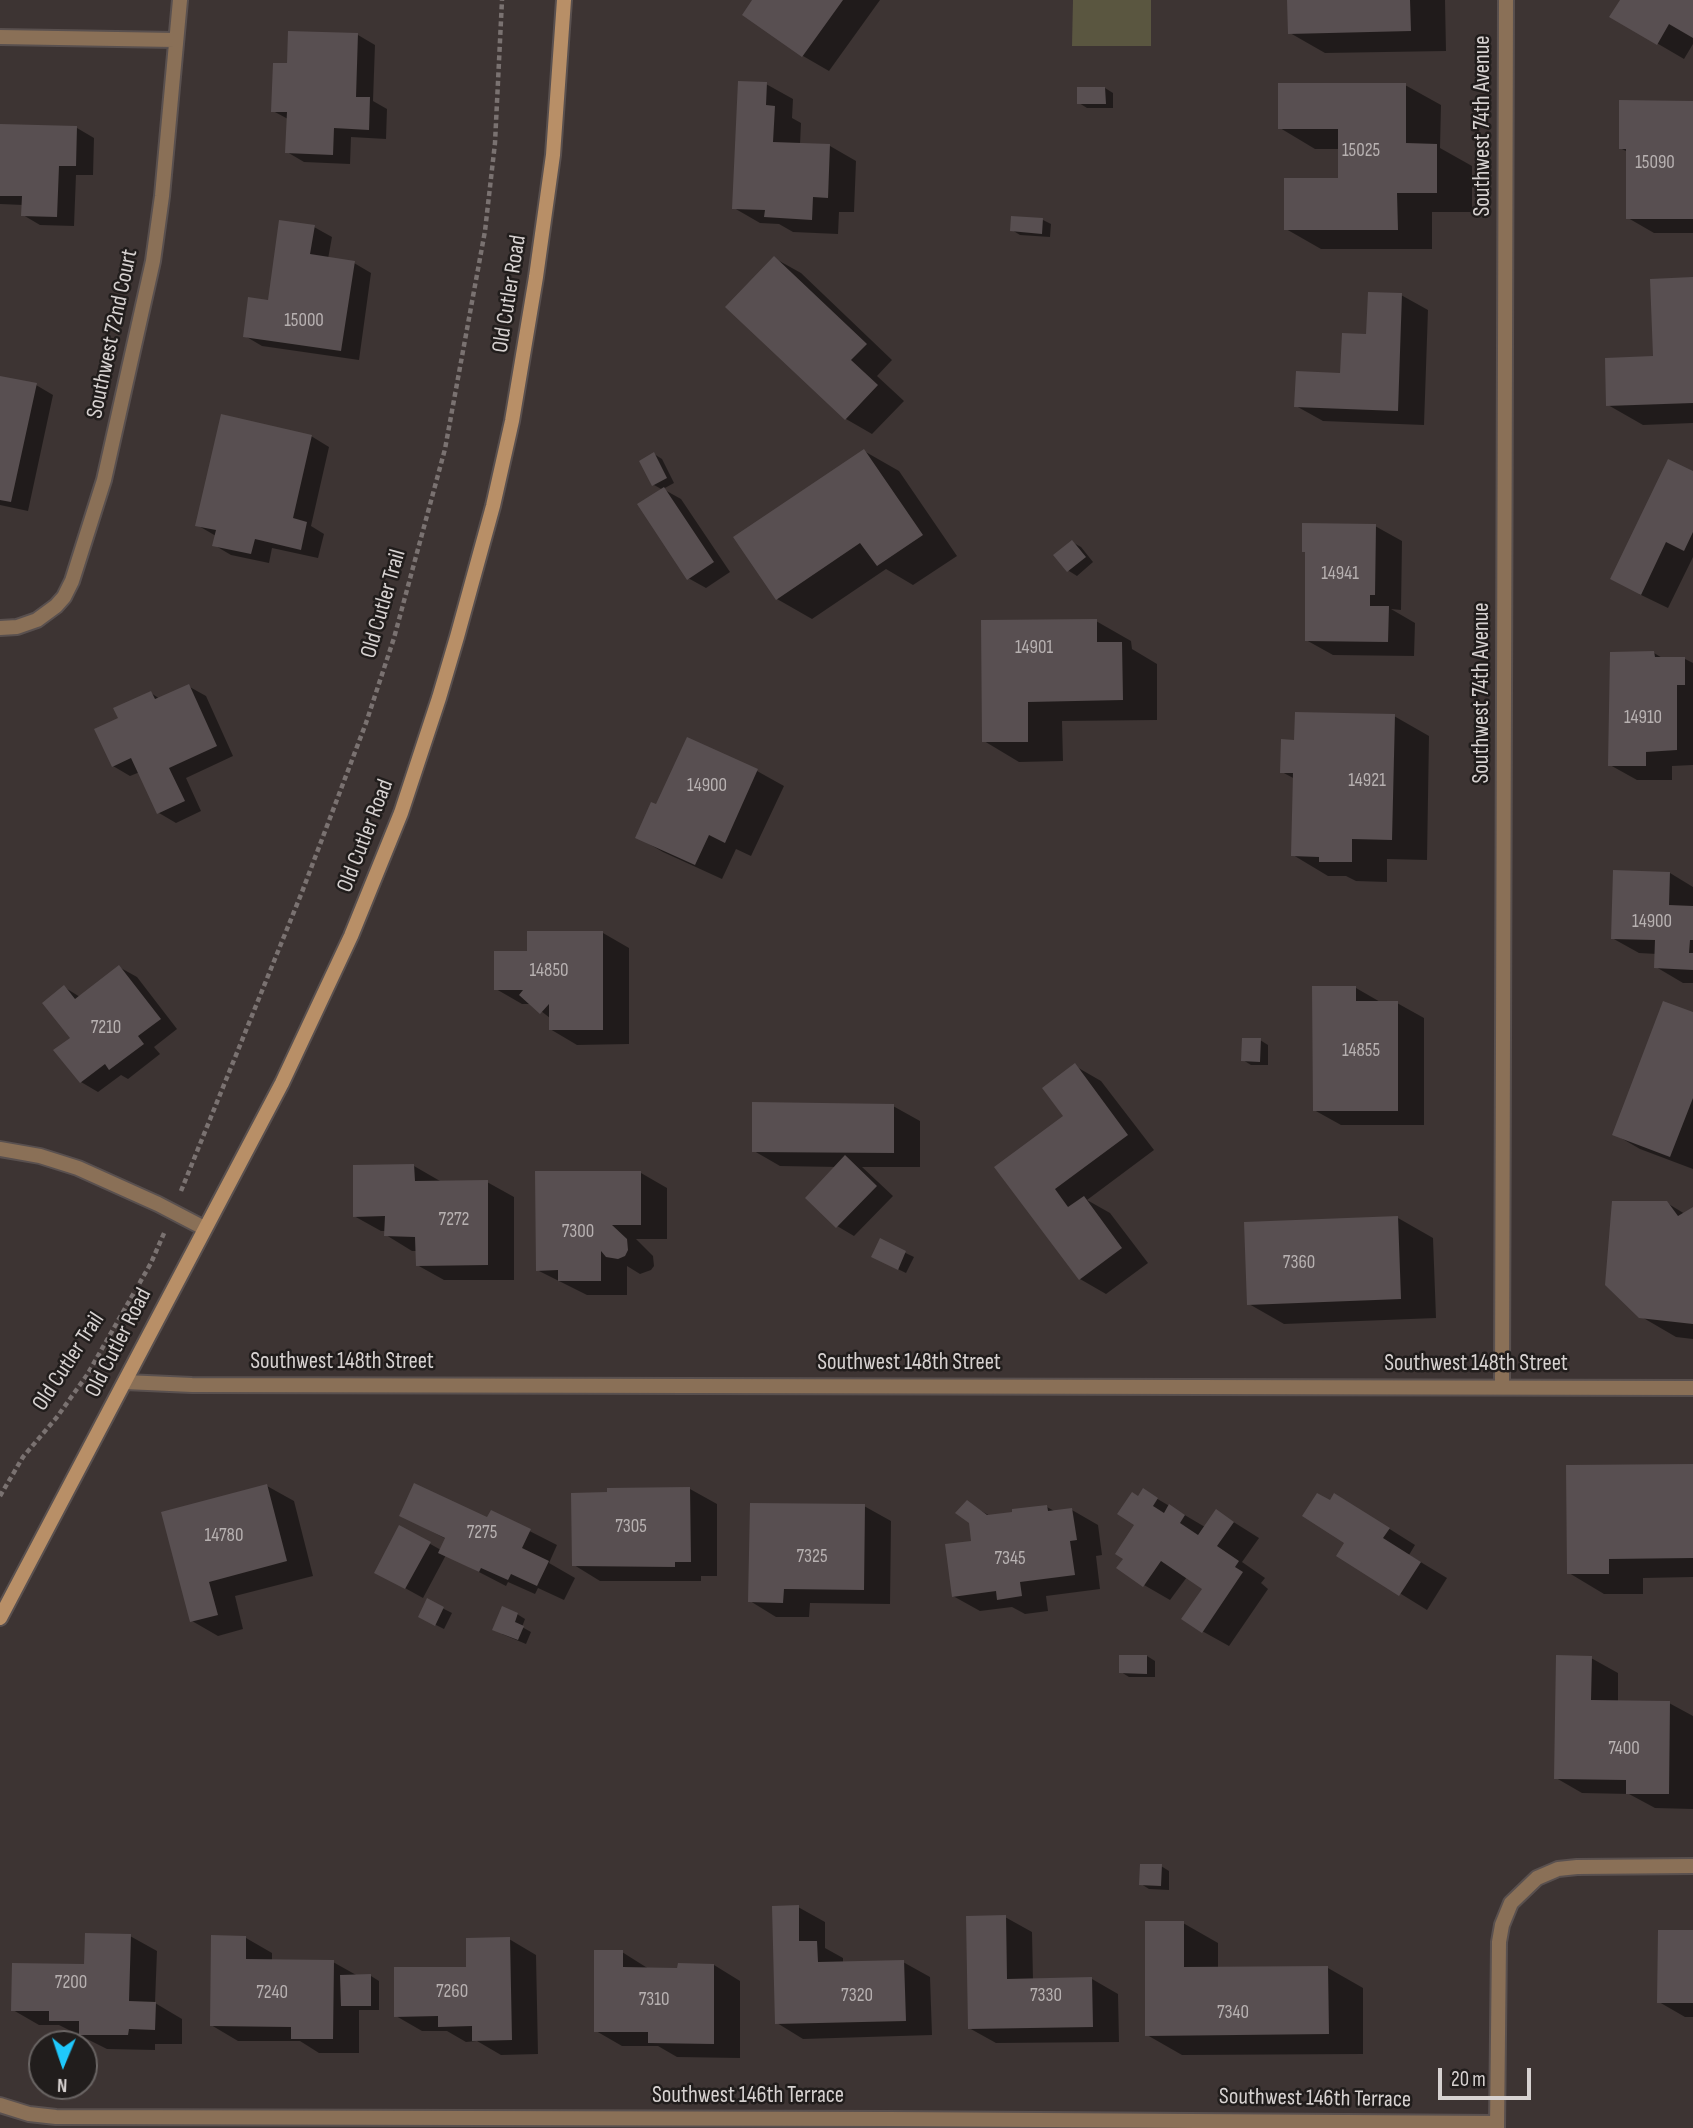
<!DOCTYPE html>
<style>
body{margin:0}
#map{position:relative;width:1693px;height:2128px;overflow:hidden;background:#3d3433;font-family:"Sofia Sans Condensed",sans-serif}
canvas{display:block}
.north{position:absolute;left:28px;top:2030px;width:70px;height:70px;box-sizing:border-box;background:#211d1c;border:2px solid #6a6564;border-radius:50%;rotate:182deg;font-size:19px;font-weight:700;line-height:28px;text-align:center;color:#d7d2d1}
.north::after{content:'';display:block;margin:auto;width:24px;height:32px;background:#1fc9fd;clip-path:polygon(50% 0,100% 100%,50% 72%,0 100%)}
.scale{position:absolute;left:1438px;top:2068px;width:93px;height:32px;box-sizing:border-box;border:4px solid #d7d2d1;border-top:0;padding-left:9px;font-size:21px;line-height:24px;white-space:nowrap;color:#d7d2d1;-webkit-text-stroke:5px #211d1c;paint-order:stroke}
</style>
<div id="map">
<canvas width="1693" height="2128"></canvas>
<div class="north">N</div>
<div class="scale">20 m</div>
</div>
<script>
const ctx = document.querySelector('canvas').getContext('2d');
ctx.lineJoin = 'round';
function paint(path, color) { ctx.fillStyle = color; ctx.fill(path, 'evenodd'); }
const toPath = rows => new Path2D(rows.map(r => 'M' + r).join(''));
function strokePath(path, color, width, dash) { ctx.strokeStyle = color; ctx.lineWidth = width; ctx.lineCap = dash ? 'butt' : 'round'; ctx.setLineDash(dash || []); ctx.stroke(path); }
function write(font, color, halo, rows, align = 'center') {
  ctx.font = font + ' "Sofia Sans Condensed",sans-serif'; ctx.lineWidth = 5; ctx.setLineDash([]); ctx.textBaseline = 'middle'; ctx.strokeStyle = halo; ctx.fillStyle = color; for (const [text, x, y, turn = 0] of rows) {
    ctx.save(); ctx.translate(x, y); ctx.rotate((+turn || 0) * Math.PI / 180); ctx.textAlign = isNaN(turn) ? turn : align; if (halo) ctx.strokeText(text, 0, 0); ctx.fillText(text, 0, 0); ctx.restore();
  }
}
paint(toPath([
 [1073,0,1151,0,1151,46,1072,46]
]), '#5a5640');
paint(toPath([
 [754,0,880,0,829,71,803,56],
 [1289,0,1445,0,1446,51,1325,53,1290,33],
 [1622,0,1693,0,1693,44,1684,59,1612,17],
 [358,35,375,45,373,101,387,109,386,139,351,137,350,164,304,162,287,152,288,119,273,111,289,65],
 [766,84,793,99,792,118,801,123,800,145,830,146,856,161,854,212,839,212,838,234,793,232,779,224,760,223,734,208],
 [1405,85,1441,105,1440,148,1472,166,1472,212,1432,212,1432,249,1321,249,1286,229,1340,180,1340,149,1315,149,1280,128],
 [1105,88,1113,93,1113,108,1087,108,1079,103],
 [1693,102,1693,233,1654,233,1628,218,1628,152,1620,148],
 [0,126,77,128,94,138,93,175,76,175,74,226,40,225,23,215,23,205,0,204],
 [1043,220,1051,224,1050,237,1020,235,1012,230],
 [314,227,332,237,328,259,354,263,371,273,359,360,262,346,245,336,269,302],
 [774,258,801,273,892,360,877,376,904,401,872,434,846,419],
 [1693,279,1693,423,1643,425,1608,405,1655,357],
 [1401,295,1428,310,1424,425,1323,421,1296,406,1342,375],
 [0,377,36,385,53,395,28,511,0,505],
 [311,436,329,447,311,526,324,534,318,558,272,548,269,563,231,555,214,545,216,536,197,525],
 [864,451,899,471,957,556,913,585,886,569,812,619,777,599],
 [654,454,662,459,674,483,663,489,681,499,730,572,706,588,688,578,663,490,654,485],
 [1693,473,1693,557,1668,608,1639,594],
 [1375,526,1402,541,1401,610,1391,609,1415,623,1414,656,1333,655,1306,640],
 [1072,542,1081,547,1093,562,1077,576,1069,571,1056,555],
 [1096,621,1131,641,1132,649,1157,664,1157,720,1062,721,1063,761,1019,762,984,741],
 [1654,653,1664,659,1685,659,1693,663,1693,765,1672,766,1672,780,1637,780,1610,765],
 [188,686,206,696,233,756,186,778,201,811,176,823,159,813,140,772,130,776,113,766,120,719,151,693,160,699],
 [1394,716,1429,736,1427,860,1387,859,1387,882,1356,881,1346,876,1328,876,1293,855,1295,779,1282,772,1296,741],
 [687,739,757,771,784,786,751,856,736,849,722,879,663,852,637,837,656,807],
 [1670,873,1693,887,1693,983,1683,983,1656,967,1657,954,1639,953,1612,938],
 [603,933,629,948,629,1044,577,1045,550,1029,550,1018,532,1004,522,1004,496,989,529,953],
 [119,967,137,977,177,1029,154,1047,160,1054,128,1079,121,1075,98,1092,81,1082,64,987,80,997],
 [1356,988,1382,1003,1397,1003,1424,1018,1424,1125,1341,1125,1314,1110],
 [1693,1014,1693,1169,1640,1149,1614,1134],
 [1260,1040,1268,1045,1268,1065,1251,1065,1243,1060],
 [1075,1066,1101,1081,1154,1150,1087,1200,1110,1213,1148,1263,1106,1294,1080,1279,996,1167,1066,1116],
 [893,1106,920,1121,920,1167,862,1167,893,1196,854,1236,837,1226,837,1167,780,1166,754,1151],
 [414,1166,440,1181,487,1182,514,1197,514,1280,444,1280,417,1265,417,1251,412,1251,386,1235,386,1231,381,1231,354,1216],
 [641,1173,667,1188,667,1239,636,1239,653,1256,654,1266,651,1270,640,1274,627,1266,627,1295,587,1295,537,1270],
 [1667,1203,1685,1214,1693,1209,1693,1339,1676,1337,1640,1316],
 [1398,1218,1433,1238,1436,1318,1284,1324,1249,1304],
 [880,1241,914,1257,906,1273,881,1261],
 [1693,1466,1693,1577,1643,1578,1643,1594,1604,1594,1569,1573],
 [267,1486,294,1501,313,1576,235,1596,243,1629,218,1636,192,1621,164,1513],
 [690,1489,717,1504,717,1576,701,1576,701,1581,600,1581,574,1565,608,1494],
 [1144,1491,1205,1527,1216,1511,1259,1538,1242,1562,1265,1578,1261,1583,1268,1589,1229,1646,1202,1631,1204,1589,1187,1577,1170,1600,1144,1585,1125,1558,1136,1524,1139,1498],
 [1330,1502,1361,1511,1415,1545,1409,1555,1447,1578,1427,1610,1338,1555,1346,1542],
 [967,1503,992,1517,1047,1507,1056,1512,1072,1510,1098,1525,1102,1555,1096,1556,1100,1589,1046,1596,1048,1611,1025,1614,1012,1607,980,1611,953,1596,973,1542],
 [864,1506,891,1521,890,1604,810,1603,809,1617,776,1617,750,1601],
 [492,1512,557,1545,549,1563,575,1578,564,1600,538,1588,535,1594,508,1582,506,1586,446,1555,423,1598,394,1582,400,1527,441,1550,446,1539,401,1515,488,1520],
 [428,1601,452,1613,444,1629,428,1621],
 [517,1614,525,1619,522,1627,531,1632,526,1644,502,1634],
 [1147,1656,1155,1661,1155,1677,1129,1677,1121,1672],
 [1591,1658,1618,1673,1618,1702,1669,1703,1693,1716,1693,1809,1655,1808,1629,1794,1582,1793,1556,1778],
 [1161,1866,1169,1871,1169,1890,1149,1889,1141,1884],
 [798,1907,825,1922,825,1948,843,1958,843,1963,903,1962,930,1977,932,2035,803,2039,777,2023],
 [1005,1917,1032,1932,1033,1980,1092,1979,1118,1994,1119,2042,996,2043,969,2028],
 [1183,1923,1218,1943,1218,1969,1328,1968,1363,1988,1363,2054,1182,2055,1147,2035],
 [1693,1932,1693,2017,1685,2017,1659,2002],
 [130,1936,157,1951,155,2003,182,2019,182,2044,155,2044,155,2050,107,2049,59,2025,39,2025,13,2010],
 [246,1938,272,1953,272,1961,333,1962,358,1976,371,1976,379,1981,379,2010,359,2010,359,2053,319,2053,300,2041,238,2041,211,2025],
 [509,1939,536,1955,538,2054,501,2055,477,2041,466,2042,447,2031,422,2031,396,2016],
 [622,1952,649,1969,679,1970,714,1965,740,1981,740,2058,677,2057,658,2046,622,2046,596,2031]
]), '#0007');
paint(toPath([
 [752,0,843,0,802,57,742,15],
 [1287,0,1410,0,1411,31,1288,34],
 [1620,0,1693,0,1693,38,1669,24,1657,45,1609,17],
 [288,31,358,33,356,97,370,97,369,130,334,128,333,155,285,153,287,112,271,112,273,63,287,63],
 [738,81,767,82,766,105,775,106,773,142,830,144,828,198,813,197,812,220,764,217,765,210,732,209],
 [1278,83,1406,83,1406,143,1437,144,1437,193,1397,193,1398,230,1284,230,1284,178,1338,178,1338,129,1278,129],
 [1077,87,1105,87,1106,104,1077,104],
 [1619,100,1693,101,1693,219,1626,219,1626,149,1619,149],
 [0,124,77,126,76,166,59,166,57,217,21,216,22,196,0,196],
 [1011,216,1043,218,1042,234,1010,231],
 [279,220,315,225,310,254,355,261,341,351,243,337,248,297,268,300],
 [774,256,867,344,851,360,878,385,845,420,725,307],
 [1693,277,1693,403,1606,406,1605,358,1653,356,1650,279],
 [1368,292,1402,293,1398,411,1294,407,1296,371,1340,373,1342,333,1366,334],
 [0,376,37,383,11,502,0,500],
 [221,414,312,435,293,518,307,522,301,550,255,539,251,554,212,546,216,530,195,526],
 [864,449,923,535,877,566,860,543,776,600,733,537],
 [654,452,667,478,652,486,639,461],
 [1668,459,1693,471,1693,532,1684,551,1666,542,1641,595,1610,579],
 [664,487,714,562,687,580,637,504],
 [1302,523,1376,524,1375,595,1370,595,1370,606,1389,606,1388,642,1305,641,1305,552,1302,552],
 [1072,540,1086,557,1067,572,1053,555],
 [1097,619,1097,642,1122,642,1123,700,1028,702,1028,742,982,742,981,620],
 [1654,651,1655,657,1685,657,1685,685,1677,685,1677,750,1646,752,1646,766,1608,766,1610,652],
 [189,684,217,746,169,768,185,801,157,814,131,758,112,767,94,729,118,718,113,708,151,691,155,699],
 [1295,712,1395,714,1392,840,1352,839,1352,862,1319,862,1319,857,1291,856,1293,773,1280,773,1281,739,1294,740],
 [687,737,758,769,725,843,709,835,695,865,635,838,651,802,656,804],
 [1613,870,1670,872,1669,905,1693,906,1693,940,1690,940,1689,953,1693,953,1693,970,1654,968,1655,940,1611,939],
 [527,931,603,931,603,1030,549,1030,549,1004,540,1014,519,995,523,990,494,990,494,951,527,951],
 [119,965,161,1019,138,1036,144,1044,109,1070,105,1064,80,1083,53,1050,70,1038,42,1003,64,985,75,999],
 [1312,986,1356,986,1356,1001,1398,1001,1398,1111,1313,1111],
 [1663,1001,1693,1012,1693,1098,1670,1157,1612,1135],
 [1242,1038,1261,1038,1260,1062,1241,1061],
 [1075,1063,1128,1135,1055,1189,1068,1207,1084,1196,1122,1248,1079,1280,994,1167,1063,1116,1042,1088],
 [752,1102,894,1104,894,1153,752,1152],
 [845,1155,877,1186,836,1228,805,1198],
 [414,1164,415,1181,488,1180,488,1265,416,1266,415,1237,384,1236,385,1216,353,1217,353,1165],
 [535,1171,641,1171,641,1225,612,1225,627,1239,628,1250,625,1256,618,1259,606,1257,601,1251,601,1281,558,1281,558,1270,536,1271],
 [1612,1201,1667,1201,1678,1216,1693,1207,1693,1324,1639,1318,1605,1285],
 [1398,1216,1401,1299,1247,1305,1244,1222],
 [880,1238,906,1251,898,1270,871,1257],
 [1693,1464,1693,1558,1609,1559,1609,1574,1567,1574,1566,1465],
 [414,1483,487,1517,491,1510,531,1529,522,1548,549,1561,537,1586,511,1574,508,1580,481,1568,479,1572,438,1553,445,1538,399,1516],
 [267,1484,287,1561,209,1582,218,1615,190,1622,161,1512],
 [690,1487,691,1562,675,1562,675,1567,572,1566,571,1493,607,1492,607,1488],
 [1143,1488,1158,1498,1153,1506,1164,1513,1169,1504,1185,1515,1180,1523,1198,1535,1216,1509,1234,1522,1217,1546,1239,1561,1235,1567,1243,1572,1202,1633,1181,1619,1202,1589,1161,1561,1143,1587,1116,1568,1123,1559,1115,1554,1134,1525,1117,1514,1132,1492,1138,1496],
 [1317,1493,1330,1500,1334,1493,1390,1528,1383,1538,1421,1562,1399,1596,1336,1556,1344,1543,1302,1516],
 [967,1500,987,1515,1012,1512,1012,1509,1047,1505,1048,1511,1072,1508,1077,1540,1070,1541,1075,1575,1020,1582,1022,1596,997,1600,996,1591,952,1597,945,1544,971,1541,969,1523,955,1513],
 [750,1503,865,1504,864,1590,784,1589,783,1603,748,1602],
 [399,1525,431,1542,405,1589,374,1573],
 [427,1598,444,1607,435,1626,418,1617],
 [502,1606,518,1613,515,1622,524,1626,518,1640,492,1630],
 [1119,1655,1147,1655,1147,1674,1119,1673],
 [1556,1655,1592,1656,1591,1700,1670,1701,1669,1794,1626,1794,1626,1780,1554,1779],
 [1140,1864,1162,1864,1161,1886,1139,1885],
 [799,1905,799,1941,817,1941,818,1962,904,1960,906,2021,775,2024,772,1906],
 [1006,1915,1007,1979,1092,1977,1093,2027,968,2029,966,1916],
 [1145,1921,1184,1921,1184,1967,1328,1966,1329,2034,1145,2036],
 [1658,1930,1693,1930,1693,2003,1657,2003],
 [85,1933,131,1934,129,2001,156,2002,155,2030,129,2029,128,2035,79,2035,79,2021,49,2021,49,2011,11,2011,12,1963,84,1964],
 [211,1935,246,1936,246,1959,334,1960,333,2039,291,2039,291,2027,210,2026],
 [510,1937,512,2040,472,2041,472,2026,438,2027,438,2016,394,2017,394,1967,466,1967,466,1938],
 [594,1950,623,1950,623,1967,677,1968,678,1963,714,1964,714,2044,648,2043,648,2032,594,2032],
 [371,1974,371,2006,341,2006,340,1975]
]), '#584f51');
const street = toPath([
 [0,37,175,40],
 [0,628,17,627,37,620,56,606,64,597,72,581,104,480,153,261,162,196,180,0],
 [0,1149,40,1156,78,1168,158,1204,204,1228],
 [125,1382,192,1385,1693,1388],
 [1502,1386,1506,0],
 [0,2105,29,2114,56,2117,889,2119,1497,2123],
 [1497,2128,1499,1942,1502,1925,1511,1903,1537,1878,1558,1869,1577,1867,1693,1866]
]);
const secondary = toPath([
 [0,1618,282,1083,351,936,401,813,439,698,457,637,493,506,512,421,536,277,553,155,564,0]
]);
strokePath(street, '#59504f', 18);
strokePath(secondary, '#59504f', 18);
strokePath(toPath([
 [181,1191,302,892,366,723,394,638,445,449,485,231,495,143,502,0],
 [0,1496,23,1457,57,1417,87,1375,151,1263,165,1231]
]), '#7a7271', 4.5, [5, 3.5]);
strokePath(street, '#8a7057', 14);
strokePath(secondary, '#b88f67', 14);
write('19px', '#b7b1b1', null, [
 ["15025",1361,151],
 ["15090",1655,163],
 ["15000",304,321],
 ["14941",1340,574],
 ["14901",1034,648],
 ["14910",1643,718],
 ["14921",1367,781],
 ["14900",707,786],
 ["14900",1652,922],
 ["14850",549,971],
 ["7210",106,1028],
 ["14855",1361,1051],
 ["7272",454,1220],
 ["7300",578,1232],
 ["7360",1299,1263],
 ["7305",631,1527],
 ["7275",482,1533],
 ["14780",224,1536],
 ["7325",812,1557],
 ["7345",1010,1559],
 ["7400",1624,1749],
 ["7200",71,1983],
 ["7260",452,1992],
 ["7240",272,1993],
 ["7320",857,1996],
 ["7330",1046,1996],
 ["7310",654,2000],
 ["7340",1233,2013]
]);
write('23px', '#d7d2d1', '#211d1c', [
 ["Southwest 74th Avenue",1483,126,-90],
 ["Old Cutler Road",510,294,-81],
 ["Southwest 72nd Court",113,334,-78],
 ["Old Cutler Trail",384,604,-74],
 ["Southwest 74th Avenue",1482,693,-90],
 ["Old Cutler Road",366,836,-69],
 ["Old Cutler Road",119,1343,-63],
 ["Old Cutler Trail",69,1362,-57],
 ["Southwest 148th Street",342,1362],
 ["Southwest 148th Street",909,1363],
 ["Southwest 148th Street",1476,1364],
 ["Southwest 146th Terrace",748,2096],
 ["Southwest 146th Terrace",1315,2099,1]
]);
</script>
